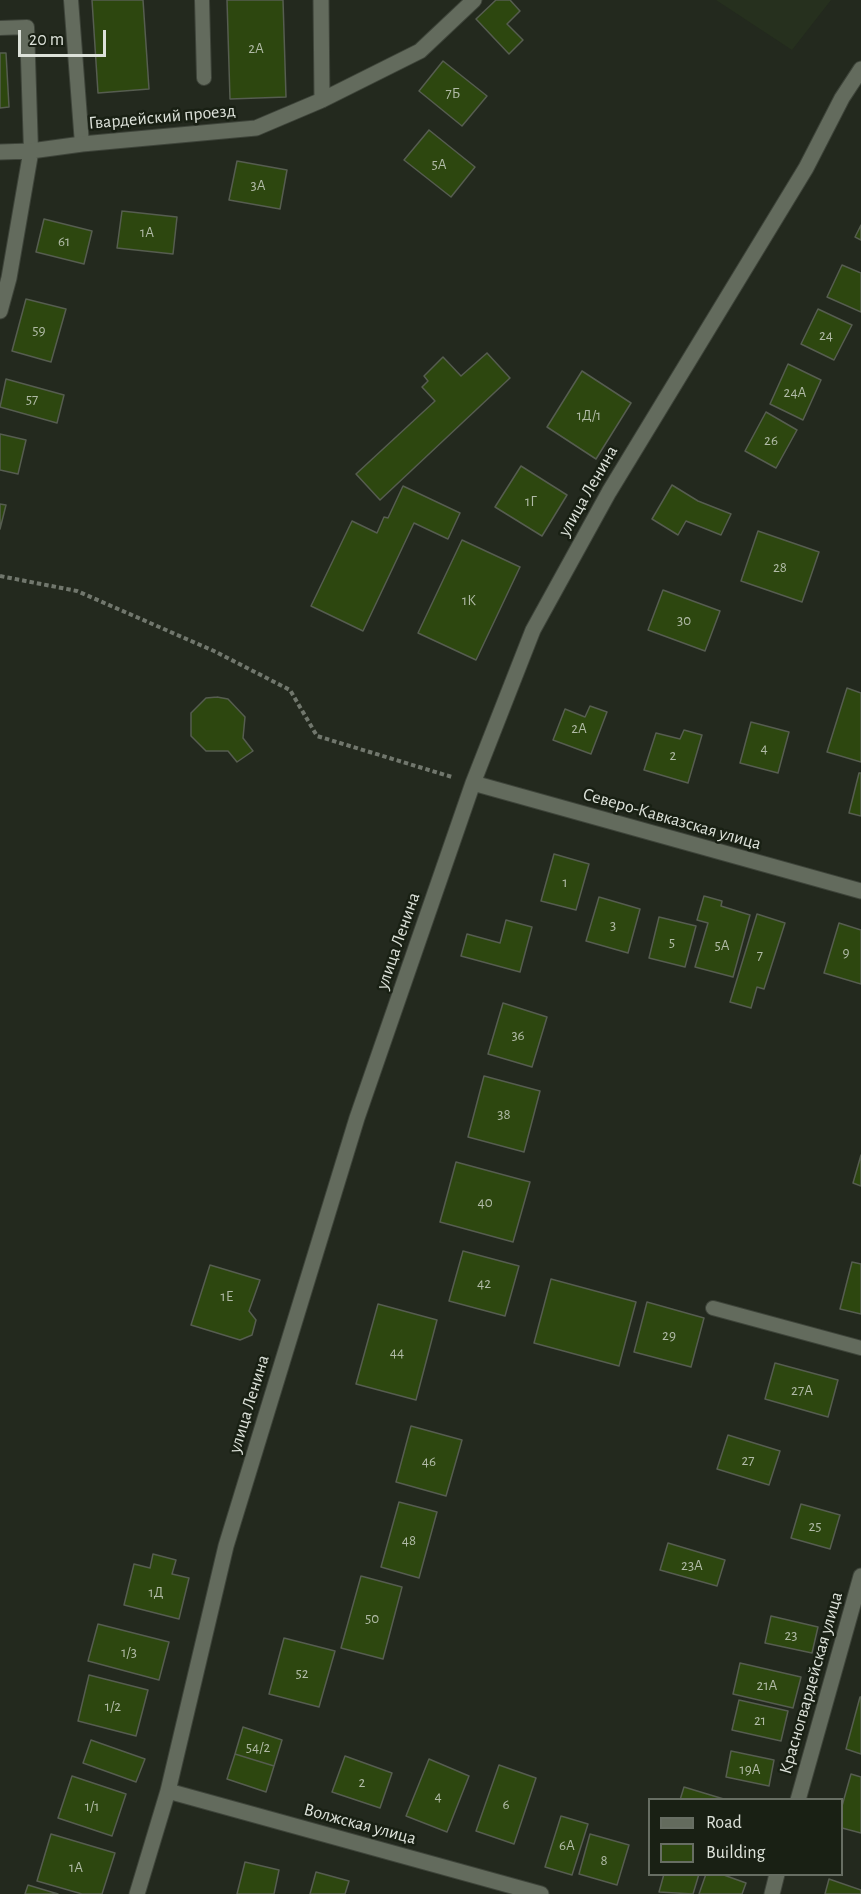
<!DOCTYPE html>
<meta charset="utf-8">
<style>
body{margin:0}
#map{position:relative;width:861px;height:1894px;overflow:hidden;background:#23291e;font-family:"Alegreya Sans",sans-serif}
canvas{display:block}
.legend{position:absolute;left:648px;top:1798px;width:195px;height:78px;box-sizing:border-box;background:#192014;border:2px solid #676e63;margin:0;padding:8px 10px;list-style:none;font-size:18px;color:#dde2da}
.legend li{display:flex;align-items:center;gap:12px;height:30px}
.legend b{width:30px;border:2px solid #676e63}
.scale{position:absolute;left:18px;top:30px;width:88px;height:27px;box-sizing:border-box;border:3px solid #dde2da;border-top:0;padding-left:8px;font-size:18px;line-height:21px;white-space:nowrap;color:#dde2da;-webkit-text-stroke:4px #192014;paint-order:stroke}
</style>
<div id="map">
<canvas width="861" height="1894"></canvas>
<ul class="legend">
<li><b style="height:8px;background:#636b5d"></b>Road</li>
<li><b style="height:16px;background:#2d470f"></b>Building</li>
</ul>
<div class="scale">20 m</div>
</div>
<script>
const ctx = document.querySelector('canvas').getContext('2d');
ctx.lineJoin = 'round';
function paint(path, color) { ctx.fillStyle = color; ctx.fill(path, 'evenodd'); }
const toPath = rows => new Path2D(rows.map(r => 'M' + r).join(''));
function strokePath(path, color, width, dash) { ctx.strokeStyle = color; ctx.lineWidth = width; ctx.lineCap = dash ? 'butt' : 'round'; ctx.setLineDash(dash || []); ctx.stroke(path); }
function write(font, color, halo, rows, align = 'center') {
  ctx.font = font + ' "Alegreya Sans",sans-serif'; ctx.lineWidth = 5; ctx.setLineDash([]); ctx.textBaseline = 'middle'; ctx.strokeStyle = halo; ctx.fillStyle = color; for (const [text, x, y, turn = 0] of rows) {
    ctx.save(); ctx.translate(x, y); ctx.rotate((+turn || 0) * Math.PI / 180); ctx.textAlign = isNaN(turn) ? turn : align; if (halo) ctx.strokeText(text, 0, 0); ctx.fillText(text, 0, 0); ctx.restore();
  }
}
paint(toPath([
 [716,0,831,0,792,50]
]), '#26301e');
const building = toPath([
 [92,0,143,0,149,89,98,93,92,0],
 [227,0,283,0,286,97,230,99,227,0],
 [496,0,510,0,520,11,507,24,523,40,509,54,476,19,496,0],
 [0,53,6,53,9,107,0,108,0,53],
 [443,61,487,96,462,126,419,91,443,61],
 [429,130,475,167,451,197,404,160,429,130],
 [237,161,287,170,280,209,229,200,237,161],
 [122,211,177,217,173,254,117,248,122,211],
 [44,219,92,231,84,264,36,252,44,219],
 [861,225,861,240,855,237,861,225],
 [842,265,861,273,861,312,827,297,842,265],
 [26,299,66,309,51,362,12,351,26,299],
 [818,309,852,325,834,360,801,344,818,309],
 [487,353,510,378,380,500,356,474,435,401,422,387,428,381,424,376,443,357,461,376,487,353],
 [788,364,821,380,803,420,770,404,788,364],
 [582,371,631,403,596,459,547,427,582,371],
 [6,379,64,395,57,423,0,407,6,379],
 [766,412,797,430,776,468,745,451,766,412],
 [0,434,26,440,18,474,0,470,0,434],
 [521,466,567,495,542,536,495,507,521,466],
 [672,485,698,501,731,514,721,535,686,521,678,535,652,519,672,485],
 [403,486,460,513,448,539,414,523,363,631,311,606,352,521,377,533,384,517,388,518,403,486],
 [0,504,6,505,0,529,0,504],
 [758,531,819,552,802,602,741,581,758,531],
 [462,540,520,567,476,660,418,633,462,540],
 [663,590,720,611,705,651,648,630,663,590],
 [847,688,861,693,861,762,827,752,847,688],
 [217,697,228,699,245,717,243,738,253,751,237,762,228,751,206,751,191,736,191,713,206,698,217,697],
 [590,706,607,712,591,754,553,740,565,709,585,717,590,706],
 [751,722,789,732,778,773,740,763,751,722],
 [684,730,702,735,688,783,644,770,656,733,680,739,684,730],
 [859,773,861,773,861,816,849,813,859,773],
 [554,854,589,864,576,910,541,901,554,854],
 [704,896,722,901,721,906,750,915,733,977,695,967,708,923,697,920,704,896],
 [599,897,640,909,628,953,586,941,599,897],
 [757,914,785,923,764,989,757,987,751,1008,730,1002,757,914],
 [659,917,696,926,685,967,649,958,659,917],
 [506,920,532,927,520,972,461,956,467,934,500,943,506,920],
 [839,923,861,930,861,984,824,973,839,923],
 [503,1003,547,1017,532,1067,488,1054,503,1003],
 [484,1076,540,1091,524,1152,468,1137,484,1076],
 [861,1155,861,1186,853,1183,861,1155],
 [456,1162,530,1182,513,1242,440,1222,456,1162],
 [463,1251,519,1266,505,1316,449,1301,463,1251],
 [852,1262,861,1264,861,1314,840,1309,852,1262],
 [210,1265,260,1280,249,1311,256,1320,252,1335,240,1340,191,1325,210,1265],
 [551,1279,636,1302,619,1366,534,1343,551,1279],
 [647,1302,704,1318,691,1367,634,1352,647,1302],
 [378,1304,437,1320,416,1400,356,1384,378,1304],
 [775,1363,838,1380,828,1417,765,1399,775,1363],
 [411,1426,462,1440,446,1496,396,1482,411,1426],
 [728,1435,780,1451,769,1485,717,1469,728,1435],
 [399,1502,437,1512,419,1578,381,1567,399,1502],
 [801,1504,840,1515,830,1549,791,1538,801,1504],
 [668,1543,725,1560,717,1586,660,1570,668,1543],
 [153,1554,176,1560,172,1574,189,1578,179,1619,124,1605,134,1564,150,1568,153,1554],
 [361,1576,402,1587,383,1659,341,1648,361,1576],
 [771,1616,818,1627,812,1653,765,1643,771,1616],
 [98,1624,169,1642,159,1680,88,1661,98,1624],
 [284,1638,335,1651,319,1707,269,1694,284,1638],
 [740,1663,801,1677,793,1708,733,1694,740,1663],
 [89,1675,148,1690,136,1736,78,1721,89,1675],
 [860,1697,861,1697,861,1754,846,1749,860,1697],
 [739,1700,788,1711,781,1741,732,1730,739,1700],
 [243,1727,282,1740,274,1766,235,1754,243,1727],
 [91,1740,145,1759,136,1782,83,1763,91,1740],
 [731,1751,774,1760,769,1786,726,1777,731,1751],
 [235,1754,274,1766,266,1792,227,1779,235,1754],
 [345,1756,392,1773,380,1808,332,1792,345,1756],
 [429,1759,469,1776,447,1832,406,1816,429,1759],
 [499,1765,536,1778,514,1844,476,1831,499,1765],
 [851,1774,861,1777,861,1833,842,1828,842,1806,851,1774],
 [72,1776,126,1794,112,1836,58,1818,72,1776],
 [684,1787,727,1800,680,1800,684,1787],
 [561,1816,588,1824,572,1875,545,1867,561,1816],
 [51,1834,115,1853,102,1894,82,1894,37,1881,51,1834],
 [590,1834,629,1845,617,1885,579,1874,590,1834],
 [245,1862,279,1870,274,1894,237,1894,245,1862],
 [316,1872,349,1881,345,1894,310,1894,316,1872],
 [664,1874,699,1874,693,1894,659,1892,664,1874],
 [706,1874,721,1874,746,1883,742,1894,699,1894,706,1874],
 [829,1879,861,1890,861,1894,825,1894,829,1879],
 [28,1885,58,1894,25,1894,28,1885]
]);
paint(building, '#2d470f');
strokePath(building, '#565d50', 1.5);
const service = toPath([
 [71,0,82,144],
 [202,0,204,78],
 [0,28,27,27,31,151],
 [713,1308,861,1348]
]);
const minor = toPath([
 [321,0,322,100],
 [0,152,31,151,82,144,256,128,322,100,420,51,474,0],
 [0,311,9,278,31,151],
 [473,783,861,891],
 [168,1791,541,1894],
 [798,1800,861,1576],
 [137,1894,168,1791,226,1546,357,1118,473,783,533,630,609,492,806,168,842,98,861,69],
 [772,1894,777,1874]
]);
strokePath(service, '#3e443a', 16);
strokePath(minor, '#3e443a', 17);
strokePath(toPath([
 [0,576,77,591,214,651,290,690,317,736,452,777]
]), '#71776d', 4, [4.5, 3]);
strokePath(service, '#636b5d', 14);
strokePath(minor, '#636b5d', 15);
write('15px', '#b1bba7', null, [
 ["2А",256,48],
 ["7Б",453,93],
 ["5А",439,164],
 ["3А",258,185],
 ["1А",147,232],
 ["61",64,241],
 ["59",39,330],
 ["24",826,335],
 ["24А",795,392],
 ["57",32,399],
 ["1Д/1",589,415],
 ["26",771,440],
 ["1Г",531,501],
 ["28",780,567],
 ["1К",469,600],
 ["30",684,620],
 ["2А",579,728],
 ["4",764,748],
 ["2",673,755],
 ["1",565,882],
 ["3",613,925],
 ["5",672,942],
 ["5А",722,945],
 ["9",846,952],
 ["7",760,955],
 ["36",518,1035],
 ["38",504,1114],
 ["40",485,1202],
 ["42",484,1283],
 ["1Е",227,1296],
 ["29",669,1335],
 ["44",397,1352],
 ["27А",802,1390],
 ["27",748,1460],
 ["46",429,1461],
 ["25",815,1526],
 ["48",409,1540],
 ["23А",692,1565],
 ["1Д",156,1592],
 ["50",372,1618],
 ["23",791,1635],
 ["1/3",129,1652],
 ["52",302,1673],
 ["21А",767,1685],
 ["1/2",113,1706],
 ["21",760,1720],
 ["54/2",258,1747],
 ["19А",750,1769],
 ["2",362,1782],
 ["4",438,1796],
 ["6",506,1804],
 ["1/1",92,1806],
 ["6А",567,1845],
 ["8",604,1860],
 ["1А",76,1867]
]);
write('18px', '#dde2da', '#192014', [
 ["Гвардейский проезд",162,117,-5],
 ["улица Ленина",588,491,-60],
 ["Северо-Кавказская улица",672,819,16],
 ["улица Ленина",398,941,-71],
 ["улица Ленина",249,1404,-73],
 ["Красногвардейская улица",811,1683,-74],
 ["Волжская улица",360,1824,15]
]);
</script>
